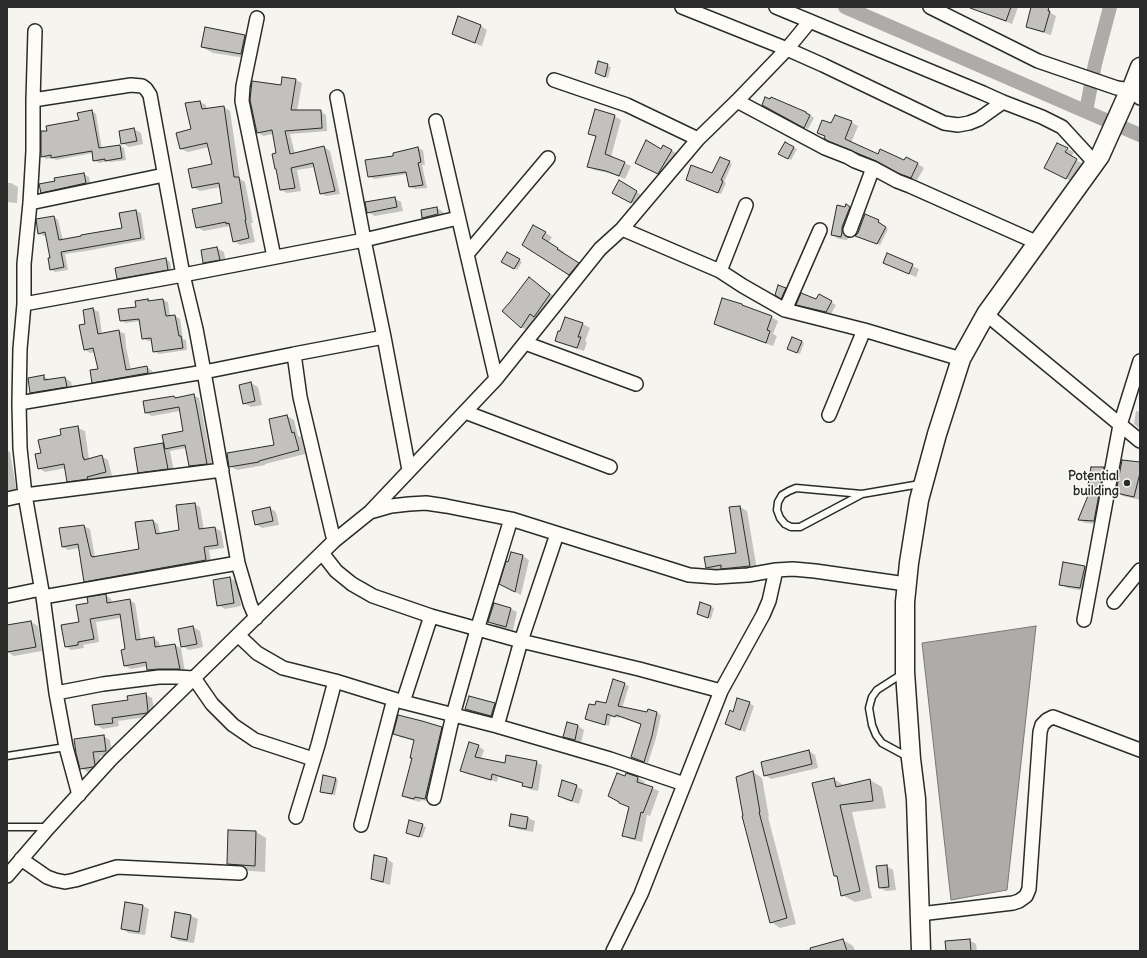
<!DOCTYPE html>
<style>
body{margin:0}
#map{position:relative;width:1147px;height:958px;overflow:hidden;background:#f5f4ef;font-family:Delius,sans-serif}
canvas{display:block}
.frame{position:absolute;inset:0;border:8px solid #2b2b2b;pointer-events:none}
</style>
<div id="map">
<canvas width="1147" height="958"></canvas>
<div class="frame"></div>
</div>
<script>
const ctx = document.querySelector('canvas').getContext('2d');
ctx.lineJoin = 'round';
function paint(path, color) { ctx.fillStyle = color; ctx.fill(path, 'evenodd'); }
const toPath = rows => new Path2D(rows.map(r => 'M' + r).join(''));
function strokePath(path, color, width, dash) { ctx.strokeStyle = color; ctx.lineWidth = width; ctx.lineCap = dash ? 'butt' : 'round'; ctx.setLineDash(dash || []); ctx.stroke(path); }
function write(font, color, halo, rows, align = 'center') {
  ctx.font = font + ' Delius,sans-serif'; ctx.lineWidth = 3; ctx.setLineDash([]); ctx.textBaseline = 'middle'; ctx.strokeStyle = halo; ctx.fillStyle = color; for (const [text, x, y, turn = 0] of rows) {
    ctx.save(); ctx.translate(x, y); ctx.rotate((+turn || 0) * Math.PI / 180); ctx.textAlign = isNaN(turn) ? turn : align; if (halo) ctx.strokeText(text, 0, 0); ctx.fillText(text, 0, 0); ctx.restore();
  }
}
const water = toPath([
 [1036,626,1007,890,951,900,922,643,1036,626]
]);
paint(water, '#adaca9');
strokePath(water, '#797877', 1);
paint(toPath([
 [974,7,1018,7,1012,24,996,18],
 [1049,12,1056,16,1051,35,1034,30,1027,27],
 [481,26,487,30,482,46,460,38,453,34],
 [205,28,245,35,255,41,252,59,213,53,202,47],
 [598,62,611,67,608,78,596,73],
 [283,78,296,80,302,83,297,111,320,111,326,115,327,131,290,134,295,154,324,147,330,151,340,194,326,196,320,193,315,167,297,170,301,191,287,193,281,190,277,154,273,134,263,136,258,132,282,86],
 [200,102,206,105,207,110,224,107,230,111,240,179,245,182,253,223,251,223,255,242,240,245,234,241,230,226,204,231,197,227,224,204,221,187,200,191,193,187,213,165,209,147,188,152,181,149,192,130],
 [763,105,806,112,814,118,808,129],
 [92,111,96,114,102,149,120,146,124,148,126,160,111,162,108,161,99,163,94,160,93,153,56,160,53,158,46,159,42,156,48,131,80,121],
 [614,116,621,120,611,157,631,166,625,179,613,174,595,170,589,167,596,137,589,133],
 [851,122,858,126,851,143,878,155,904,162,906,158,918,164,924,168,917,180,908,177,884,164,818,133,832,125],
 [134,129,141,133,143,144,129,147,122,143],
 [785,143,797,149,791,160,780,154],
 [663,146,678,154,665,177,643,166,661,150],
 [418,148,423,150,425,165,422,165,427,188,415,189,410,187,408,174,374,179,369,176,394,156,394,153],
 [1068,149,1074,152,1071,157,1083,164,1073,182,1052,171],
 [720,158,732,164,724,182,726,183,721,194,691,181,713,174],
 [84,174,89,177,91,186,47,195,41,192,56,182],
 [619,181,643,196,638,206,614,193],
 [7,183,11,183,18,187,17,203,7,202],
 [394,198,401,202,403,211,375,216,368,212],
 [846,206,856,211,849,231,849,236,847,240,839,239,832,235],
 [437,208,443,212,445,218,430,221,423,218],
 [136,211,141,213,145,240,86,251,65,254,68,270,55,272,51,269,51,258,47,235,44,236,39,233,54,217,58,220,63,240,123,229,120,214],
 [878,221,881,223,880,225,888,229,880,245,859,237],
 [534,226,552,237,549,242,564,252,563,254,585,268,576,278,523,245],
 [217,248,224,252,226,263,211,266,204,262],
 [507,253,522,262,517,270,502,262],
 [887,255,919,269,916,277,891,266],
 [166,259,170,262,172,272,123,281,118,278],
 [529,278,535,282,556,298,528,331,521,327],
 [786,289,788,290,785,299,777,295],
 [819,296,836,305,831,314,802,307,797,304,817,300],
 [148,300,151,302,163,300,168,302,170,317,175,316,180,319,183,339,186,340,187,350,159,354,154,351,152,341,148,341,143,338,141,321,125,323,121,320],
 [742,305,749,309,771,317,778,321,773,334,777,336,773,346,722,328,715,324],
 [93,309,99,312,102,334,119,331,125,334,126,347,131,370,147,367,152,371,154,376,99,385,93,382,99,370,95,352,90,353,85,350,86,325],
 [565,318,583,324,590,328,585,341,587,342,584,351,563,344,557,341],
 [802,342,804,343,800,354,791,350],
 [43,376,50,380,65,378,71,382,73,390,38,396,31,392],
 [251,383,258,387,262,405,251,407,244,403],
 [193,395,199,398,202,412,212,466,195,468,190,465,186,448,170,451,174,472,146,476,139,472,163,444,165,445,184,432,180,411,152,416,146,413,174,397,178,399],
 [1136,411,1140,412,1140,429,1134,424],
 [287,416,294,420,298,436,301,437,305,454,265,464,265,465,237,470,230,466,275,446],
 [78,428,85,431,89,459,101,456,108,460,112,476,75,485,68,481,66,468,45,472,39,468,42,454,62,436],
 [7,451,10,452,17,494,7,496],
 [1140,463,1140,500,1123,496,1117,492],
 [1092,468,1104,468,1111,471,1101,524,1085,523,1079,520,1093,487,1089,485],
 [194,504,200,507,204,530,215,528,221,531,224,548,209,550,211,563,91,584,85,581,79,548,68,550,63,547,84,526,90,529,95,558,140,549,153,521,158,524,160,534,180,531],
 [740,507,747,511,757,570,729,572,724,569,713,571,707,567,737,553],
 [270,508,276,512,279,525,262,528,256,524],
 [511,553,523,556,529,560,521,595,507,588,509,563],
 [1085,566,1091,570,1086,591,1067,588,1060,584],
 [230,578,237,582,241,606,225,609,218,605],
 [106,595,111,599,112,603,129,600,135,603,141,640,153,638,159,642,160,647,175,645,181,648,185,672,154,673,148,670,148,666,131,669,125,666,127,650,121,618,96,622,99,642,83,645,84,648,71,650,66,646,80,623,89,604],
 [711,607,714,608,711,619,698,614],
 [511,609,517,612,513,630,496,626,489,622],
 [31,622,38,626,42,651,14,656,7,652,7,626],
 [193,627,200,631,203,647,189,650,182,646],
 [614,680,629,686,622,708,648,713,657,713,661,715,656,738,648,763,632,757,642,725,620,717,619,718,611,716,609,726,590,721,586,718,595,706,607,704],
 [145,694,152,698,155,715,154,716,118,721,119,726,103,729,96,725,129,701],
 [470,697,495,704,500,707,497,719,472,712,467,709],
 [749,703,754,706,745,732,731,727,726,724,733,713],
 [578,726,584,730,581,743,571,740,564,737],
 [442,728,448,731,431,802,421,800,420,802,409,799,403,796,413,758,415,741,400,737,394,733],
 [103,736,110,740,112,754,100,756,101,769,100,771,88,772,81,768],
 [478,746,484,750,481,759,505,764,536,762,542,765,538,791,529,789,523,785,524,784,498,777,497,782,467,774,461,770],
 [809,751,815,755,818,768,771,779,765,775],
 [753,772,762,778,769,817,768,817,796,924,780,928,771,922],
 [626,774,638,778,645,782,643,785,652,788,659,791,650,816,647,815,642,842,630,839,623,835,630,808,620,802],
 [335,779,338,780,335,795,325,793,322,791],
 [834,779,845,786,870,780,882,787,886,808,852,812,872,898,855,902,842,895,838,878,835,876],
 [576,786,583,790,579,804,566,800,559,796],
 [528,818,535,821,533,832,517,829,510,825],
 [410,822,426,827,422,838,407,833],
 [229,831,256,832,266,838,265,872,238,870,228,864],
 [387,859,393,863,390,885,379,882,372,879],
 [886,866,893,870,896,890,886,891,879,887],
 [143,906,149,909,145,935,129,933,122,929],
 [176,913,191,916,198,919,194,943,179,941,172,937],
 [843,940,853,946,855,951,802,951],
 [969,940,976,944,977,951,947,951]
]), '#0003');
strokePath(toPath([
 [845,7,1140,135],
 [1086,111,1095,64,1110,7]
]), '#adaca9', 14);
const building = toPath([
 [970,7,1011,7,1006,21,970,8,970,7],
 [1031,7,1049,7,1048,11,1050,11,1044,32,1026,27,1031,7],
 [458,16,481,25,475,43,452,34,458,16],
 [205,27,245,35,241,54,201,47,205,27],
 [598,61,608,64,605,77,595,73,598,61],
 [282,77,296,79,291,110,321,110,322,128,285,131,290,154,324,146,335,191,320,194,313,163,291,168,295,188,280,190,276,169,275,169,272,154,276,153,272,130,257,133,250,100,252,81,281,85,282,77],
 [765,97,770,99,771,97,806,112,806,113,810,115,804,128,762,105,765,97],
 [200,101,202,109,224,106,234,177,239,177,246,220,245,220,249,238,233,242,229,223,226,224,226,222,196,228,192,209,222,203,219,183,192,188,188,169,212,164,207,143,180,149,176,133,191,129,185,103,200,101],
 [595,109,615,115,605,154,625,162,619,176,606,171,587,167,596,136,588,134,595,109],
 [92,110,99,148,120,145,122,158,105,161,105,159,93,161,92,151,51,158,51,155,41,157,41,131,47,131,46,126,79,120,77,113,92,110],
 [835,115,852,121,845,139,878,154,880,149,904,160,906,157,918,163,911,178,900,174,876,161,828,141,824,138,825,136,817,133,822,120,831,123,835,115],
 [134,128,137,141,121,144,119,131,134,128],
 [646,140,661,149,663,145,672,150,658,174,635,163,646,140],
 [785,142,794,147,788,159,778,154,785,142],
 [1057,143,1068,148,1065,152,1077,159,1066,179,1044,168,1057,143],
 [418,147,421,162,418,163,423,185,409,187,406,172,368,177,365,160,393,156,393,153,418,147],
 [720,157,730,161,721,180,723,181,718,193,686,180,691,165,712,173,720,157],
 [84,173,86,183,41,193,39,184,55,181,54,178,84,173],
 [619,180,637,191,631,203,612,193,619,180],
 [395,197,397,207,367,213,365,202,395,197],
 [846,204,850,207,842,227,842,232,841,237,831,235,837,205,845,207,846,204],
 [437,207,438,214,422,218,421,210,437,207],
 [136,210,141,238,61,252,64,267,50,270,48,258,50,258,45,232,38,234,36,219,54,216,59,240,81,236,81,235,122,228,119,213,136,210],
 [865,214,879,220,878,222,886,227,877,244,855,236,858,233,865,214],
 [533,225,546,232,542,238,558,248,557,249,579,263,569,275,522,245,533,225],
 [217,247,220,260,203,263,201,250,217,247],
 [507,252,520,259,514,269,501,262,507,252],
 [887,253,913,264,909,274,883,263,887,253],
 [166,258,168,270,117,279,115,268,166,258],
 [529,277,550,294,534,317,530,314,521,328,502,311,510,302,529,277],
 [778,285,786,288,781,299,775,295,778,285],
 [801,293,816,299,819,294,832,301,826,312,796,305,801,293],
 [722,298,742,304,742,305,772,316,767,330,770,331,766,343,714,324,722,298],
 [148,299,148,301,163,299,166,316,175,315,179,336,181,336,183,348,153,352,151,338,142,339,139,319,120,321,118,309,136,307,135,301,148,299],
 [93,308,98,334,119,330,121,343,126,370,147,366,148,373,92,383,90,370,98,369,93,348,84,350,79,325,85,324,83,310,93,308],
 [565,317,583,323,578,337,581,337,577,348,555,341,558,331,560,331,565,317],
 [792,337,802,341,797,353,787,349,792,337],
 [44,375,44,380,65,377,67,387,30,393,28,378,44,375],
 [251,382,255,401,243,404,239,385,251,382],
 [194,394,197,409,207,464,189,466,185,445,165,449,162,435,183,431,179,407,145,413,143,401,174,396,175,398,194,394],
 [287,415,292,433,294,432,299,450,259,461,259,462,229,467,227,453,274,445,269,419,287,415],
 [78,426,83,458,84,458,84,460,102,455,106,472,87,477,88,479,67,482,64,464,38,469,35,454,41,453,38,440,61,435,60,429,78,426],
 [163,443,168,469,138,473,134,448,163,443],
 [1122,460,1140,462,1140,473,1134,497,1116,493,1122,460],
 [1091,467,1104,467,1094,521,1078,520,1092,486,1088,485,1091,467],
 [195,503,199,529,215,527,218,545,204,547,206,560,84,582,78,544,62,547,59,528,84,525,91,556,92,556,92,557,139,549,135,522,153,520,156,534,179,530,176,505,195,503],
 [740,506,750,566,721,569,721,565,706,568,704,557,736,553,729,507,740,506],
 [270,507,273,521,255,525,252,511,270,507],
 [511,552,523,555,515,592,499,584,506,561,508,562,511,552],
 [1063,562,1085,566,1080,588,1059,585,1063,562],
 [230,577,234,603,217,606,213,580,230,577],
 [106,594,107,603,130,599,136,640,154,637,155,647,175,644,180,669,159,669,147,670,146,662,124,666,121,650,125,649,120,614,90,619,94,639,78,642,78,645,65,647,61,625,79,622,76,605,88,603,87,597,106,594],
 [700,602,711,606,708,618,697,614,700,602],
 [494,603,511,608,506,627,488,622,494,603],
 [31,621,36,647,7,652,7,625,31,621],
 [193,626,197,644,181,647,178,629,193,626],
 [613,679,625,683,618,706,647,712,648,709,657,712,652,736,644,762,631,757,641,724,616,715,615,717,607,714,605,725,585,719,589,704,595,705,596,701,606,703,613,679],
 [146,693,148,711,147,713,112,718,113,723,95,725,92,705,128,700,127,696,146,693],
 [469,696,495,703,491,716,465,709,469,696],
 [737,698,750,702,740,730,725,724,730,710,733,712,737,698],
 [398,715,422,721,442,727,425,799,415,797,414,799,402,796,412,758,410,758,414,740,393,734,398,715],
 [567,722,578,725,575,740,563,737,567,722],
 [104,735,106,751,93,752,95,765,93,767,80,769,76,753,74,739,104,735],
 [469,742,479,745,475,757,505,763,506,755,537,761,532,788,522,786,523,783,492,774,491,780,460,771,469,742],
 [809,750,812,764,764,776,761,762,809,750],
 [753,771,760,812,759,812,787,918,770,923,742,816,743,816,736,777,753,771],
 [617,773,625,776,626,773,638,777,637,782,653,787,643,813,641,812,635,839,622,836,629,807,619,803,619,802,608,796,617,773],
 [323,775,336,778,332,794,320,792,323,775],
 [834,778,836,787,870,779,873,801,840,805,860,891,841,896,837,876,834,876,812,783,834,778],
 [562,780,577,785,572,801,558,796,562,780],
 [511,814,528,817,526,829,509,826,511,814],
 [409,820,423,824,419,837,406,833,409,820],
 [228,830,256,831,255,866,227,864,228,830],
 [374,855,387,858,383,882,371,879,374,855],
 [887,865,889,887,879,888,876,866,887,865],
 [125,902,143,905,139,932,121,929,125,902],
 [175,912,191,915,187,940,171,937,175,912],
 [843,939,847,951,811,951,810,948,843,939],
 [970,939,971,951,946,951,945,941,970,939]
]);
paint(building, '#c2c1be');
strokePath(building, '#2b2b2b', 1);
const service = toPath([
 [862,494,800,527,791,527,785,524,780,518,777,510,778,502,782,495,789,491,796,488,862,494,920,484],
 [902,674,877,690,872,697,869,708,872,725,876,735,882,743,908,757],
 [7,756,66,747],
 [7,827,47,827]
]);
const minor = toPath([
 [682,7,787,49,823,65,944,123,958,125,969,123,979,119,1003,102],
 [776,7,983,93,1003,102,1042,117,1062,127,1095,163],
 [930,7,1038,61,1117,88,1131,90,1140,98],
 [257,18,243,86,242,101,274,257],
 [35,31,33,100,33,151,30,203,24,264,24,304,20,349,19,403,20,448,25,495,43,597,56,693,66,747,79,795],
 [554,80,627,105,698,139],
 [337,97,364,240,384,337,409,470],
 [33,100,131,85,142,86,146,89,150,95,183,275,196,329,204,372,238,563,250,604,256,618],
 [737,101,825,148,848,157,855,161,873,168,897,181,910,186,1038,243],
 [436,121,496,379],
 [30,203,164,175],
 [622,229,720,271,743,286,785,310,864,330,961,359],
 [850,230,873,168],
 [467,254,548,158],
 [720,271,746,205],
 [24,304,183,275,364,240,458,218],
 [785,310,820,230],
 [986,314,1140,441],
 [525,343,636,384],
 [294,354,384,337],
 [19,403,204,372,294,354,300,397,334,541],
 [465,412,610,467],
 [829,415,864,330],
 [7,499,25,495,222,470],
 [370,512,496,379,600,249,622,229,698,139,737,101,787,49,810,21],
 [322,553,336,571,352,584,373,596,431,616,521,641,639,669,721,691],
 [7,596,41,589],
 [43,597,238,563],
 [1114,602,1140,570],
 [1084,620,1120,425,1140,361],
 [238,635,257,653,283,668,335,681,403,702,497,726,610,759,684,784],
 [56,693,103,684,159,677,176,677,194,678,212,704,233,725,255,740,313,759],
 [403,702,431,616],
 [497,726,521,641,557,534],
 [434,798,453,715,477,630,511,519],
 [296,817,318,745,335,681],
 [361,825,394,699],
 [21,859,47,877,55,880,65,882,75,880,117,867,240,873],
 [7,876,49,827,111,759,334,541,370,512,391,506,409,504,426,503,446,506,511,519,689,575,716,577,748,575,776,570,793,569,815,571,906,584],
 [920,914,1013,903,1019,901,1026,896,1029,889,1040,732,1042,725,1047,720,1053,717,1140,750],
 [613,951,641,894,721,691,763,615,769,601,776,570]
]);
const secondary = toPath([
 [921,951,916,799,911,759,905,672,905,602,909,563,919,500,937,434,961,359,986,314,1100,156,1126,98,1131,90,1140,67]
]);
strokePath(service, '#2b2b2b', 9);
strokePath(minor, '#2b2b2b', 16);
strokePath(secondary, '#2b2b2b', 21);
strokePath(service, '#fdfcf7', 6);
strokePath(minor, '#fdfcf7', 13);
strokePath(secondary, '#fdfcf7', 18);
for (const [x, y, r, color] of [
 [1127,483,4,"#2b2b2b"]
]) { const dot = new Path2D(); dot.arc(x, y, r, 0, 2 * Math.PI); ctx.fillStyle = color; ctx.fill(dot); strokePath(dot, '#fdfcf7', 1.5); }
write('bold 13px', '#2b2b2b', '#fdfcf7', [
 ["Potential",1119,476],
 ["building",1119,491]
], 'right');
</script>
